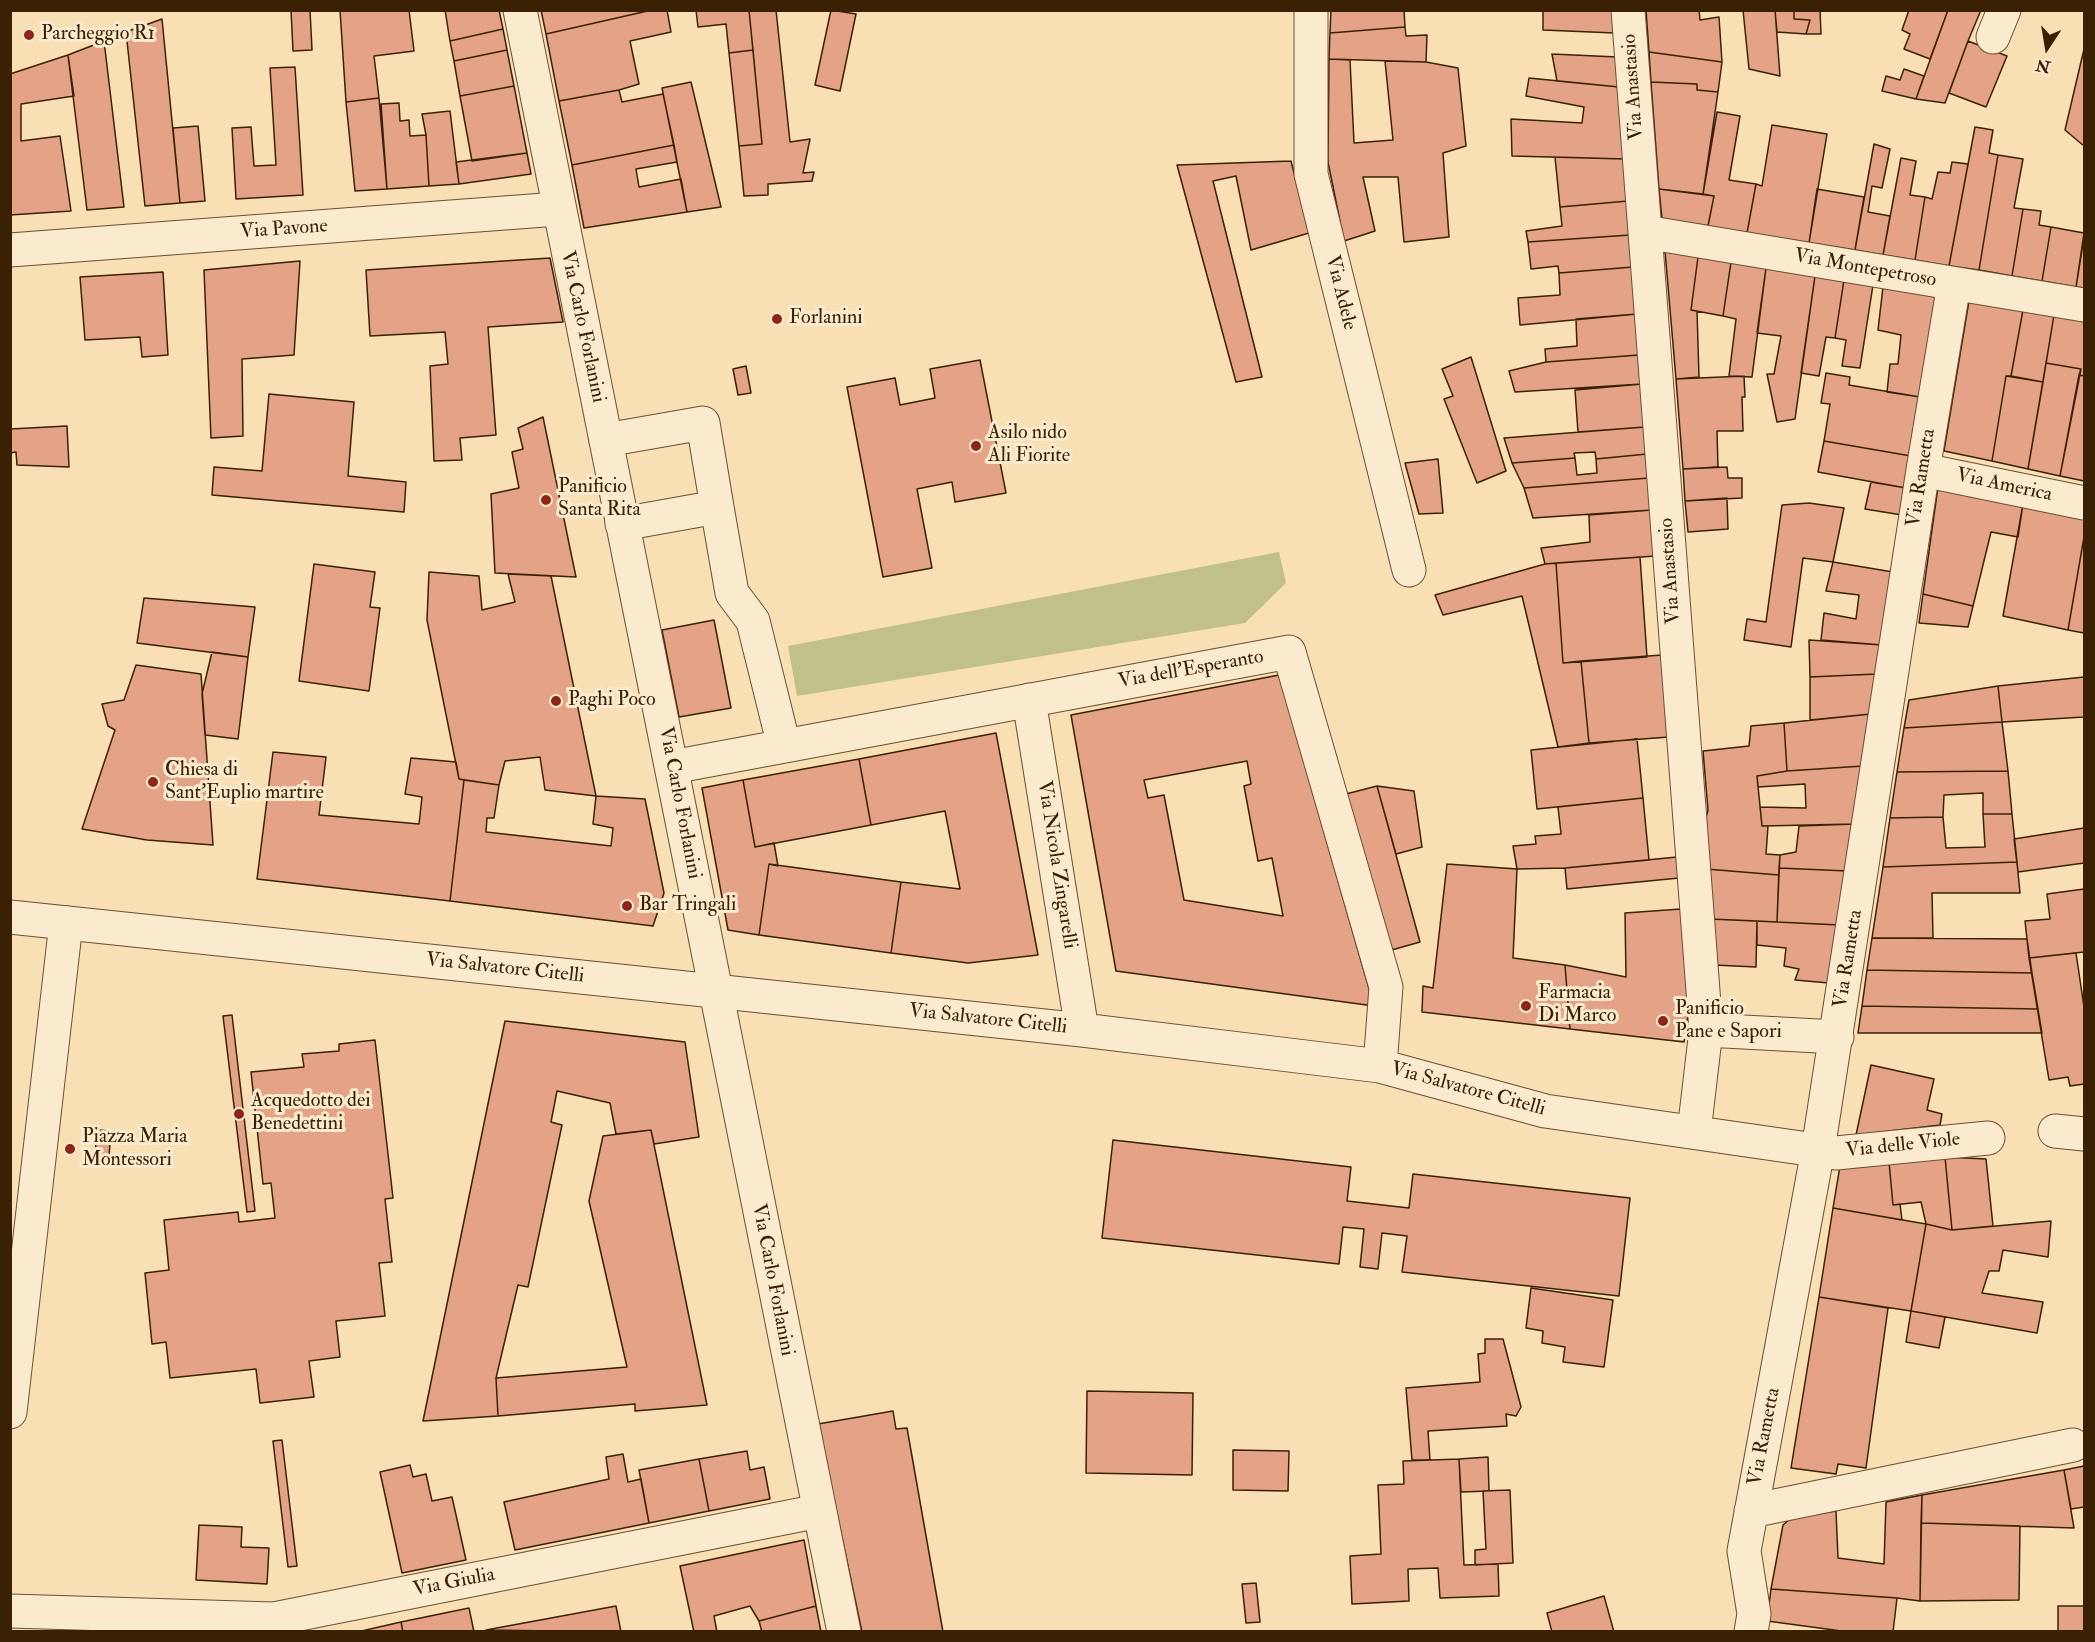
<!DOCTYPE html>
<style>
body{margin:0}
#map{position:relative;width:2095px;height:1642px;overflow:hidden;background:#f8dfb4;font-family:"IM FELL Double Pica",serif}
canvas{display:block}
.frame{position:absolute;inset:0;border:12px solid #3b2104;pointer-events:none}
.north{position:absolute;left:2017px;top:18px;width:60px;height:60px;-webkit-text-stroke:4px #faeace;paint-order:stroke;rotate:192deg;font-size:16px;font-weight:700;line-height:24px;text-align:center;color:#3b2104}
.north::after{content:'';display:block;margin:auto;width:21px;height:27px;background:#3b2104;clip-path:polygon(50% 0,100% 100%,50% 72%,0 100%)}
</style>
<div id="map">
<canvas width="2095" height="1642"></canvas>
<div class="frame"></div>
<div class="north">N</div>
</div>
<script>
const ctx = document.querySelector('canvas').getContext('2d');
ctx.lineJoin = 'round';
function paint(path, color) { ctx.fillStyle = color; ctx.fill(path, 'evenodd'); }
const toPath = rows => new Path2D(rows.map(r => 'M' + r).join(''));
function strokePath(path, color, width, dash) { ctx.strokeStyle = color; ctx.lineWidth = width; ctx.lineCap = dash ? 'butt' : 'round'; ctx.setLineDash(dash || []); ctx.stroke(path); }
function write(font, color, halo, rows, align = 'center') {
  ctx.font = font + ' "IM FELL Double Pica",serif'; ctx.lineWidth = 6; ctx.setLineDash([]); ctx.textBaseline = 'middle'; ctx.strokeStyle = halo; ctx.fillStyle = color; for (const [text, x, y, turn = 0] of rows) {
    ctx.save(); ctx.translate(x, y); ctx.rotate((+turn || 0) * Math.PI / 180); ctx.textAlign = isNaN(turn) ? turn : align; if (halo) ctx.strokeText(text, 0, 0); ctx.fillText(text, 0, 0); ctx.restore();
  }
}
paint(toPath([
 [1279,552,1286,583,1245,623,797,696,788,646]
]), '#c0c18a');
const building = toPath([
 [291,10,310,10,312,50,293,51,291,10],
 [340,10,409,10,414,51,374,56,379,98,346,102,340,10],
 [445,10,499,10,503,29,450,41,445,10],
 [541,10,652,10,546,34,541,10],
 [652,10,667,10,671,32,630,41,639,84,619,90,559,101,546,34,652,10],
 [696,10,749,10,753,50,729,53,726,24,698,27,696,10],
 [749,10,776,10,790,142,810,139,803,173,814,172,812,181,768,184,768,195,744,196,739,146,762,144,749,10],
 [831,10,856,14,840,91,815,85,831,10],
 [1331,10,1404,10,1405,27,1330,33,1331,10],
 [1543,10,1613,10,1615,33,1543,30,1543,10],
 [1646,10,1699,10,1700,20,1719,17,1722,62,1649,52,1646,10],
 [1743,10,1775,10,1780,76,1749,69,1743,10],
 [1775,10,1794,10,1794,19,1810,20,1806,34,1777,32,1775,10],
 [1794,10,1820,10,1821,34,1806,34,1810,20,1794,19,1794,10],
 [1909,10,1948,10,1930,59,1904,49,1910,34,1902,30,1909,10],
 [1948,10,1981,10,1968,41,1945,103,1916,99,1948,10],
 [162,19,180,203,145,206,126,32,162,19],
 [1405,27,1406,36,1427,35,1426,62,1329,59,1330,33,1405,27],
 [503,29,507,50,454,61,450,41,503,29],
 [104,41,124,207,87,210,68,55,104,41],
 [1968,41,2007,56,1986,107,1949,93,1968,41],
 [2084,49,2084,146,2065,130,2084,49],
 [507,50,514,86,460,96,454,61,507,50],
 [753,50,762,144,739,146,729,53,753,50],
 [1649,52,1722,62,1718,92,1697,90,1697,84,1651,82,1649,52],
 [1552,54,1617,57,1619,87,1557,81,1552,54],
 [68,55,74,96,21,104,21,141,60,136,71,211,10,215,10,74,68,55],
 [1329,59,1350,60,1354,143,1393,140,1385,61,1426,62,1458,68,1466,146,1443,153,1449,237,1404,242,1398,177,1363,177,1375,231,1344,241,1328,162,1329,59],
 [295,67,303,195,236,199,232,128,251,127,254,166,276,165,270,68,295,67],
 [1904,69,1924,76,1916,99,1882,91,1886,76,1900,80,1904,69],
 [1529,78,1619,87,1625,159,1512,156,1511,119,1582,123,1584,107,1526,96,1529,78],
 [691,82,721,207,687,212,662,88,691,82],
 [1651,82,1697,84,1697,90,1718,92,1703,194,1659,189,1651,82],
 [514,86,527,153,472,161,460,96,514,86],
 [619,90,622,102,663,94,674,145,572,165,559,101,619,90],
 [379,98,387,189,355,191,346,102,379,98],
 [399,103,400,121,409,120,410,136,426,135,429,186,387,189,381,104,399,103],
 [450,111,459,184,429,186,426,135,422,114,450,111],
 [1717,112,1740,116,1729,180,1756,184,1747,233,1708,226,1714,196,1703,194,1717,112],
 [1772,125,1827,134,1809,243,1747,233,1756,184,1762,186,1772,125],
 [198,126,205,201,180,203,173,128,198,126],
 [1975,127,1993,130,1989,153,1998,155,1979,270,1949,266,1975,127],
 [1874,144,1890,149,1882,188,1872,186,1868,212,1890,216,1883,255,1855,250,1874,144],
 [674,145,677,162,636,169,639,187,681,179,687,212,584,228,572,165,674,145],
 [527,153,531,174,459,184,456,162,527,153],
 [1998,155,2023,159,2014,208,2023,209,2012,276,1979,270,1998,155],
 [1555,157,1625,159,1628,201,1560,207,1555,157],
 [1901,158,1916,161,1910,195,1925,197,1915,260,1883,255,1901,158],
 [1291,161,1309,233,1251,250,1236,176,1213,181,1262,377,1236,382,1177,165,1291,161],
 [1952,162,1968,164,1949,266,1915,260,1925,197,1932,199,1938,172,1950,173,1952,162],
 [1659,189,1714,196,1708,226,1662,219,1659,189],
 [1817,189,1864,197,1855,250,1809,243,1817,189],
 [1628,201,1630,235,1528,242,1526,231,1562,226,1560,207,1628,201],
 [2023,209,2041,211,2039,225,2051,227,2042,281,2012,276,2023,209],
 [2051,227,2084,233,2076,287,2042,281,2051,227],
 [1630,235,1633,267,1559,273,1558,266,1531,269,1528,242,1630,235],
 [2084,238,2084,288,2076,287,2084,238],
 [1665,251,1698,257,1691,310,1697,311,1699,377,1676,379,1665,251],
 [1698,257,1731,262,1723,316,1691,310,1698,257],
 [550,258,563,322,488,327,496,435,460,438,462,460,434,461,430,366,448,364,445,332,370,336,366,270,550,258],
 [300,261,294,355,242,359,243,436,211,438,204,270,300,261],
 [1731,262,1766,268,1752,377,1729,376,1736,319,1723,316,1731,262],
 [1633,267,1637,314,1520,325,1518,298,1560,295,1559,273,1633,267],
 [1766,268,1815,276,1795,419,1777,422,1767,374,1774,374,1781,336,1757,333,1766,268],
 [163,272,168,355,142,357,140,337,85,340,80,277,163,272],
 [1815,276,1844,280,1835,338,1826,337,1819,376,1801,373,1815,276],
 [1844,280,1873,285,1860,368,1842,366,1846,340,1835,338,1844,280],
 [1883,287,1936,295,1920,397,1887,392,1890,364,1898,364,1901,335,1878,330,1883,287],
 [1969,301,2023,310,2011,376,2006,376,1992,461,1944,451,1969,301],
 [2023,310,2054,315,2043,382,2011,376,2023,310],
 [1637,314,1639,355,1546,362,1545,349,1577,346,1576,319,1637,314],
 [2054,315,2084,320,2084,376,2079,375,2081,369,2046,363,2054,315],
 [1639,355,1642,384,1515,392,1509,371,1546,362,1639,355],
 [1471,357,1506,471,1477,483,1444,399,1453,396,1442,369,1471,357],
 [980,360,1006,493,955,502,952,482,917,489,932,568,883,577,847,387,895,378,900,405,935,398,930,369,980,360],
 [2046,363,2081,369,2060,476,2028,469,2046,363],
 [746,366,751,393,738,395,733,369,746,366],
 [1826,373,1850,377,1849,385,1920,397,1911,456,1824,441,1830,404,1821,403,1826,373],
 [2079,375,2084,376,2084,481,2060,476,2079,375],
 [1744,376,1745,397,1742,397,1743,431,1717,431,1718,467,1683,469,1676,379,1744,376],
 [2006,376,2043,382,2028,469,1992,461,2006,376],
 [1642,384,1645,427,1578,432,1575,390,1642,384],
 [269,394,354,402,348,476,406,482,404,512,212,495,214,467,262,471,269,394],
 [543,417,572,558,576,577,495,573,491,494,519,488,512,452,523,449,518,428,543,417],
 [67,426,69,467,17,465,16,452,10,453,10,429,67,426],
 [1645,427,1647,454,1596,459,1595,452,1574,453,1575,458,1512,463,1504,438,1645,427],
 [1824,441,1911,456,1906,488,1818,472,1824,441],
 [1647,454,1649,478,1524,488,1512,463,1575,458,1577,475,1597,473,1596,459,1647,454],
 [1438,459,1443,513,1419,514,1405,463,1438,459],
 [1727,467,1728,478,1742,478,1742,498,1685,501,1683,469,1727,467],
 [1649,478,1652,510,1533,518,1524,488,1649,478],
 [1871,482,1906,488,1902,515,1865,509,1871,482],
 [1938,487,2023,504,2018,537,1991,532,1973,606,1923,594,1938,487],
 [1727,498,1728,529,1688,532,1685,501,1727,498],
 [1809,503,1844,508,1833,562,1803,558,1791,647,1744,640,1747,619,1766,622,1782,505,1809,503],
 [2023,504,2084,516,2084,537,2068,630,2003,616,2023,504],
 [1652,510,1655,556,1545,564,1541,548,1590,542,1589,515,1652,510],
 [2084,537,2084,633,2068,630,2084,537],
 [1640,557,1647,657,1563,663,1556,563,1640,557],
 [1833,562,1893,572,1882,645,1821,640,1824,613,1856,619,1859,595,1826,591,1833,562],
 [1556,563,1563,663,1581,661,1589,743,1558,747,1522,596,1443,615,1435,595,1545,564,1556,563],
 [314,564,375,572,370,607,380,608,369,691,299,681,314,564],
 [429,572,479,576,482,610,515,602,508,574,551,576,596,796,545,790,540,757,505,761,499,785,459,779,427,620,429,572],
 [1923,594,1973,606,1968,627,1919,623,1923,594],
 [144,598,255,607,248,657,137,643,144,598],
 [714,620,731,708,679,717,662,630,714,620],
 [1809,640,1882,645,1877,674,1810,677,1809,640],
 [212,652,248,657,238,739,205,735,202,694,212,652],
 [1662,655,1669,737,1589,743,1581,661,1662,655],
 [136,665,201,674,213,845,147,840,82,829,115,730,108,726,102,704,124,700,136,665],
 [1877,674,1871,714,1810,720,1810,677,1877,674],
 [1279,675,1374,1006,1116,971,1071,715,1279,675],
 [1247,761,1251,784,1244,786,1258,861,1272,858,1283,916,1184,900,1164,795,1148,798,1144,780,1247,761],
 [2084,677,2084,717,2002,722,1998,686,2084,677],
 [1998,686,2002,722,1904,728,1909,700,1998,686],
 [1871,714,1863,766,1787,771,1784,723,1871,714],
 [2002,722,2008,771,1897,772,1904,728,2002,722],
 [1784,723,1787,771,1757,776,1762,826,1768,826,1766,854,1780,855,1779,875,1706,869,1703,829,1708,810,1703,751,1749,746,1751,726,1784,723],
 [996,733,1038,955,968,963,891,953,901,882,960,889,945,811,871,825,859,759,996,733],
 [1637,739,1643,798,1537,809,1531,750,1637,739],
 [273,752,326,757,319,815,419,824,422,797,405,794,411,758,456,762,459,779,464,780,450,901,257,879,273,752],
 [859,759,871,825,755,847,743,780,859,759],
 [1863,766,1855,824,1762,826,1760,807,1806,808,1805,784,1758,787,1757,776,1787,771,1863,766],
 [2008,771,2012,814,1983,814,1983,793,1944,795,1943,817,1890,818,1897,772,2008,771],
 [464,780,499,785,494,818,487,818,486,832,611,846,613,828,593,824,596,796,645,799,664,893,653,926,450,901,464,780],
 [743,780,755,847,774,843,778,866,769,864,759,935,728,930,702,788,743,780],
 [1377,786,1414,791,1422,847,1396,854,1377,786],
 [1377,786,1420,942,1388,951,1346,794,1377,786],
 [1643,798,1649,860,1565,868,1517,869,1513,846,1536,844,1535,836,1561,834,1558,807,1643,798],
 [1983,814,2012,814,2017,862,1883,867,1890,818,1943,817,1946,848,1985,847,1983,814],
 [1855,824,1847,871,1779,868,1780,855,1796,852,1799,826,1855,824],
 [2084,828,2084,863,2018,872,2014,839,2084,828],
 [1677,857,1679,878,1567,889,1565,868,1677,857],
 [2017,862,2020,893,1932,893,1933,938,1872,938,1883,867,2017,862],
 [769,864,901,882,891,953,759,935,769,864],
 [1447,864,1517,869,1513,958,1565,965,1570,1029,1422,1012,1423,986,1433,988,1447,864],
 [1779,868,1847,871,1839,925,1777,922,1779,868],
 [1706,869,1779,875,1777,922,1710,919,1706,869],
 [2084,889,2084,952,2029,958,2025,921,2050,919,2047,894,2084,889],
 [1681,909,1689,1008,1684,1042,1570,1029,1565,965,1626,977,1625,913,1681,909],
 [1710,919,1757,921,1756,967,1714,965,1710,919],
 [1757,921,1839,925,1829,983,1795,980,1799,969,1784,966,1786,948,1757,945,1757,921],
 [1872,938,2027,939,2032,973,1867,970,1872,938],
 [2076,953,2084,1007,2084,1084,2070,1086,2068,1077,2049,1080,2029,958,2076,953],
 [1867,970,2032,973,2038,1009,1862,1006,1867,970],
 [1862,1006,2038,1009,2042,1033,1858,1033,1862,1006],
 [232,1015,255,1211,247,1212,223,1016,232,1015],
 [505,1021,685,1042,699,1137,654,1144,651,1130,616,1134,610,1103,557,1091,551,1122,562,1125,528,1287,518,1285,496,1378,498,1416,423,1421,505,1021],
 [375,1040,393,1198,385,1199,392,1262,379,1263,385,1316,336,1321,340,1357,309,1361,314,1397,260,1403,256,1369,170,1378,166,1342,152,1344,145,1273,169,1270,164,1220,238,1212,239,1222,275,1218,271,1183,263,1184,251,1072,304,1067,302,1054,339,1051,339,1044,375,1040],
 [1871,1065,1934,1079,1927,1110,1942,1114,1940,1125,1856,1135,1871,1065],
 [97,1130,111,1131,109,1156,95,1155,97,1130],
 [651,1130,707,1405,635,1411,635,1404,498,1416,496,1378,627,1367,589,1201,603,1136,651,1130],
 [1113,1140,1351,1167,1347,1201,1409,1208,1413,1174,1630,1198,1619,1296,1402,1272,1407,1236,1382,1233,1378,1269,1360,1267,1364,1229,1343,1227,1339,1264,1102,1238,1113,1140],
 [1945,1157,1986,1159,1993,1226,1952,1230,1945,1157],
 [1945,1157,1952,1230,1926,1224,1921,1202,1893,1205,1889,1162,1945,1157],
 [1889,1162,1893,1205,1900,1204,1902,1220,1833,1208,1840,1166,1889,1162],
 [1833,1208,1926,1224,1911,1311,1819,1297,1833,1208],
 [2051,1221,2048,1257,2003,1250,1999,1271,1989,1271,1982,1293,2043,1302,2037,1333,1911,1311,1926,1224,1952,1230,2051,1221],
 [1531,1288,1613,1300,1604,1367,1563,1362,1565,1347,1542,1343,1543,1331,1526,1328,1531,1288],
 [1819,1297,1888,1308,1866,1468,1838,1464,1836,1474,1791,1468,1819,1297],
 [1911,1311,1945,1317,1939,1348,1906,1342,1911,1311],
 [1485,1339,1503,1339,1521,1407,1516,1416,1506,1414,1507,1426,1428,1431,1430,1460,1412,1460,1406,1388,1480,1382,1478,1354,1485,1353,1485,1339],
 [1087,1391,1193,1393,1192,1475,1086,1473,1087,1391],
 [893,1411,896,1429,907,1428,943,1632,862,1632,818,1424,893,1411],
 [282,1440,297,1566,288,1567,273,1441,282,1440],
 [1233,1450,1289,1451,1288,1491,1233,1490,1233,1450],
 [747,1451,750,1470,764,1467,770,1499,709,1511,699,1459,747,1451],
 [623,1454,628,1482,641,1479,649,1523,515,1550,504,1502,609,1479,606,1457,623,1454],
 [1488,1457,1489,1491,1461,1492,1459,1459,1488,1457],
 [699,1459,709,1511,649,1523,639,1470,699,1459],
 [1459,1459,1464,1565,1498,1564,1499,1596,1440,1598,1438,1568,1408,1569,1409,1601,1352,1604,1350,1556,1381,1554,1378,1485,1404,1484,1403,1461,1459,1459],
 [410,1465,413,1477,426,1474,432,1501,452,1497,466,1560,402,1573,380,1472,410,1465],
 [2084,1466,2084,1507,2071,1509,2064,1470,2084,1466],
 [2064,1470,2074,1528,1921,1523,1922,1495,2064,1470],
 [1510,1490,1513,1563,1475,1565,1475,1550,1486,1549,1483,1491,1510,1490],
 [1922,1495,1920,1601,1897,1598,1771,1589,1783,1525,1791,1518,1836,1511,1838,1558,1884,1564,1886,1502,1922,1495],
 [1921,1523,2020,1526,2019,1600,1920,1601,1921,1523],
 [199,1525,242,1527,241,1547,269,1548,267,1584,196,1580,199,1525],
 [804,1540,816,1606,759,1621,750,1606,714,1616,717,1632,694,1632,680,1566,804,1540],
 [1256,1583,1260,1622,1246,1623,1242,1584,1256,1583],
 [1771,1589,1897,1598,1893,1632,1849,1632,1767,1621,1771,1589],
 [1604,1596,1614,1632,1552,1632,1547,1613,1604,1596],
 [616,1606,621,1632,486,1630,616,1606],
 [816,1606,821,1632,762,1632,759,1621,816,1606],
 [2058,1606,2084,1606,2084,1632,2058,1632,2058,1606],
 [469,1608,474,1632,403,1632,401,1622,469,1608],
 [401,1622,403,1632,357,1632,401,1622]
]);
paint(building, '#e4a386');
strokePath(building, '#3b2104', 1.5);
const minor = toPath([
 [1311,10,1311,174,1409,570],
 [1628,10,1706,1030,1694,1132],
 [1993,37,2004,10],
 [1645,232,2084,305],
 [10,250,558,209],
 [606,440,703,423,717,507,622,524],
 [1923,470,2084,503],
 [717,507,732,593,753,621,784,746],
 [1029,700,1082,1030],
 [672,767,1289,652,1386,987,1380,1066],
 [714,991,1082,1030,1380,1066,1545,1111,1836,1153,1988,1138],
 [1706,1030,1837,1037],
 [2055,1131,2084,1134],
 [10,1412,66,923],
 [1751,1511,2073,1445],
 [10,1611,274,1619,819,1511],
 [1751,1632,1754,1614,1744,1551,1818,1150,1923,470,1954,284]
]);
const tertiary = toPath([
 [520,10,844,1632],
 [10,917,714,991]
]);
strokePath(minor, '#6a5030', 35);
strokePath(tertiary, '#6a5030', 35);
strokePath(minor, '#faeace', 33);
strokePath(tertiary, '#faeace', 33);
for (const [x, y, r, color] of [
 [29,35,6,"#8f2418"],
 [777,319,6,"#8f2418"],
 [976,446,6,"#8f2418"],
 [546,500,6,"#8f2418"],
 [556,701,6,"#8f2418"],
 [153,782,6,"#8f2418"],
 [627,906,6,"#8f2418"],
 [1526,1006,6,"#8f2418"],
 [1663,1021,6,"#8f2418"],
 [239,1114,6,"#8f2418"],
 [70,1149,6,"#8f2418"]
]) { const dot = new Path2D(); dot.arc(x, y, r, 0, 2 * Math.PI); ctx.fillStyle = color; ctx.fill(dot); strokePath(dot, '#faeace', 2); }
write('20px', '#3b2104', '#faeace', [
 ["Parcheggio R1",41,35],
 ["Forlanini",789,319],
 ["Asilo nido",988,434],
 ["Ali Fiorite",988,457],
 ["Panificio",558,488],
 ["Santa Rita",558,511],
 ["Paghi Poco",568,701],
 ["Chiesa di",165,771],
 ["Sant'Euplio martire",165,794],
 ["Bar Tringali",639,906],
 ["Farmacia",1538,994],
 ["Di Marco",1538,1017],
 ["Panificio",1675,1010],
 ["Pane e Sapori",1675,1033],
 ["Acquedotto dei",251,1102],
 ["Benedettini",251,1125],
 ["Piazza Maria",82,1138],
 ["Montessori",82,1161]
], 'left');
write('20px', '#3b2104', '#faeace', [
 ["Via Anastasio",1634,87,-94],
 ["Via Pavone",284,230,-4],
 ["Via Montepetroso",1865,269,10],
 ["Via Adele",1340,293,76],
 ["Via Carlo Forlanini",582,327,78],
 ["Via Rametta",1922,478,-81],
 ["Via America",2004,486,12],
 ["Via Anastasio",1671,571,-94],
 ["Via dell'Esperanto",1191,670,-10],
 ["Via Carlo Forlanini",679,803,79],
 ["Via Nicola Zingarelli",1056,865,81],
 ["Via Rametta",1849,959,-81],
 ["Via Salvatore Citelli",505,969,6],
 ["Via Salvatore Citelli",988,1020,6],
 ["Via Salvatore Citelli",1468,1090,15],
 ["Via delle Viole",1903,1146,-6],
 ["Via Carlo Forlanini",772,1280,79],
 ["Via Rametta",1765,1437,-79],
 ["Via Giulia",454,1583,-11]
]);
</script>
